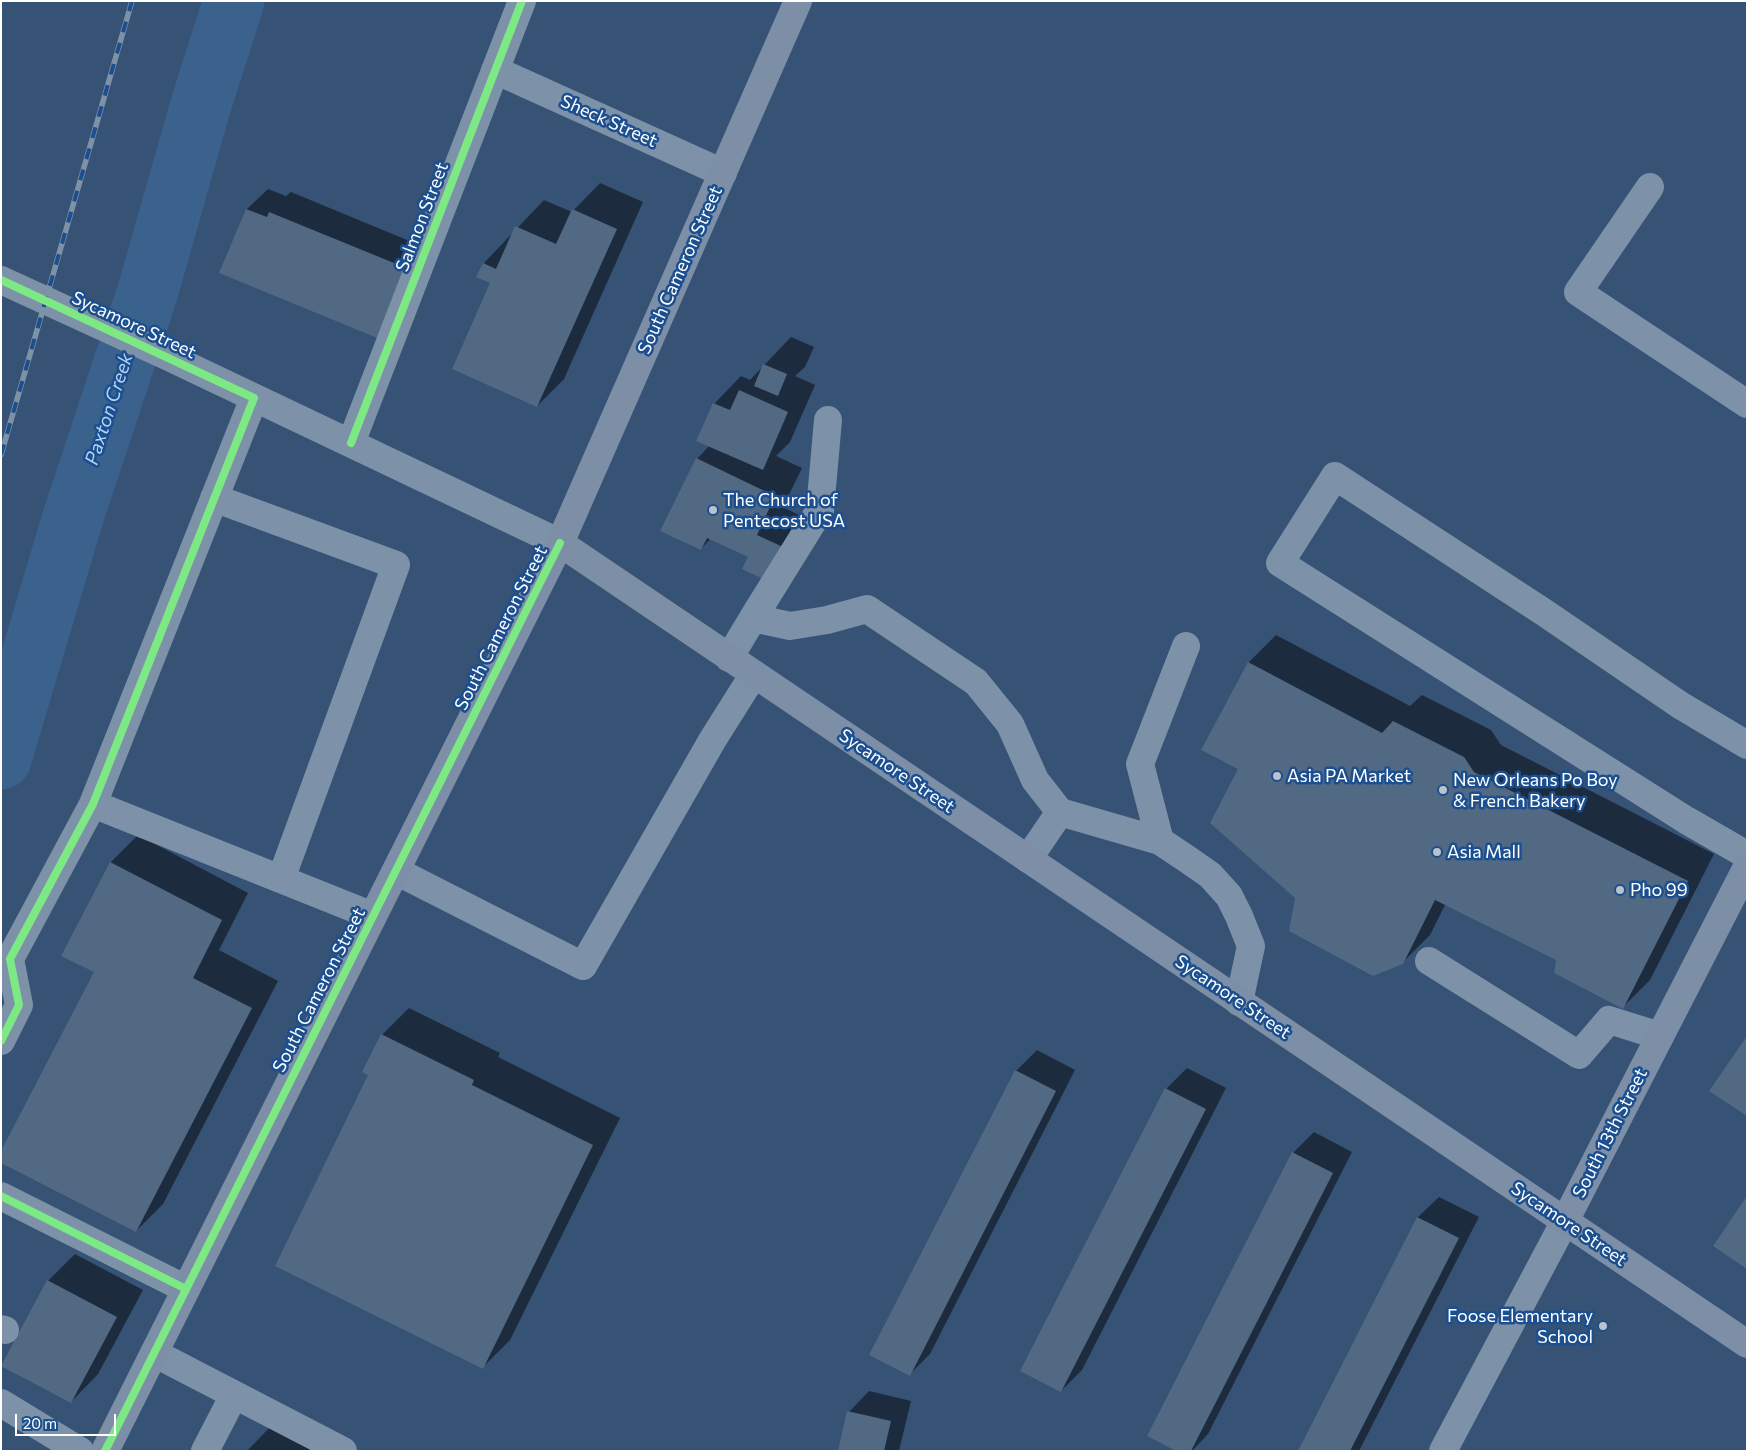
<!DOCTYPE html>
<style>
body{margin:0}
#map{position:relative;width:1748px;height:1452px;overflow:hidden;background:#365274;font-family:Commissioner,sans-serif}
canvas{display:block}
.frame{position:absolute;inset:0;border:2px solid #fff;pointer-events:none}
.scale{position:absolute;left:15px;top:1414px;width:101px;height:22px;box-sizing:border-box;border:2px solid #fff;border-top:0;padding-left:6px;font-size:15px;line-height:18px;white-space:nowrap;color:#fff;-webkit-text-stroke:4px #1b4f8f;paint-order:stroke}
</style>
<div id="map">
<canvas width="1748" height="1452"></canvas>
<div class="frame"></div>
<div class="scale">20 m</div>
</div>
<script>
const ctx = document.querySelector('canvas').getContext('2d');
ctx.lineJoin = 'round';
function paint(path, color) { ctx.fillStyle = color; ctx.fill(path, 'evenodd'); }
const toPath = rows => new Path2D(rows.map(r => 'M' + r).join(''));
function strokePath(path, color, width, dash) { ctx.strokeStyle = color; ctx.lineWidth = width; ctx.lineCap = dash ? 'butt' : 'round'; ctx.setLineDash(dash || []); ctx.stroke(path); }
function write(font, color, halo, rows, align = 'center') {
  ctx.font = font + ' Commissioner,sans-serif'; ctx.lineWidth = 5; ctx.setLineDash([]); ctx.textBaseline = 'middle'; ctx.strokeStyle = halo; ctx.fillStyle = color; for (const [text, x, y, turn = 0] of rows) {
    ctx.save(); ctx.translate(x, y); ctx.rotate((+turn || 0) * Math.PI / 180); ctx.textAlign = isNaN(turn) ? turn : align; if (halo) ctx.strokeText(text, 0, 0); ctx.fillText(text, 0, 0); ctx.restore();
  }
}
paint(toPath([
 [600,183,643,202,564,379,537,406,484,263,544,200,572,212],
 [268,189,286,196,291,192,436,252,408,320,221,272,247,209],
 [791,337,814,347,805,367,795,376,815,385,790,442,776,456,802,468,783,507,809,520,766,579,749,557,711,538,701,549,697,459,710,445,714,404,741,376,750,380],
 [1276,635,1410,706,1422,695,1491,730,1501,745,1714,854,1650,980,1623,1007,1557,960,1446,903,1430,935,1402,963,1297,898,1240,768,1249,662],
 [138,835,248,893,219,950,278,981,163,1204,136,1231,95,972,63,955,111,862],
 [409,1008,500,1053,498,1057,620,1118,510,1340,483,1367,370,1075,382,1035],
 [1037,1050,1075,1070,930,1354,909,1375,1016,1071],
 [1187,1068,1226,1088,1082,1370,1061,1391,1166,1089],
 [1314,1132,1352,1152,1208,1434,1192,1451,1179,1451,1293,1153],
 [1439,1197,1479,1217,1359,1451,1299,1451,1418,1217],
 [75,1254,143,1290,98,1374,71,1402,48,1281],
 [869,1391,911,1401,899,1451,839,1451,849,1412],
 [272,1425,322,1451,247,1451]
]), '#0007');
strokePath(toPath([
 [1,759,73,517,147,294,202,101,234,1]
]), '#3b618d', 61);
paint(toPath([
 [246,209,267,217,269,212,416,272,387,342,219,273],
 [572,209,617,229,537,407,452,369,490,283,476,277,483,263,496,269,515,226,556,244],
 [763,364,787,374,778,396,754,386],
 [739,390,788,412,763,470,696,441,713,403,730,410],
 [696,458,775,496,757,535,783,547,767,581,742,569,748,557,707,538,701,550,660,531],
 [1248,662,1382,733,1393,721,1464,757,1474,772,1688,881,1623,1009,1554,973,1556,960,1435,900,1403,964,1373,976,1289,931,1295,898,1210,823,1238,769,1201,750],
 [110,862,222,920,193,978,252,1008,136,1232,1,1163,1,1151,94,972,61,956],
 [381,1034,474,1080,472,1085,593,1145,483,1369,275,1266,368,1075,362,1072],
 [1747,1036,1747,1116,1709,1091],
 [1015,1070,1056,1091,910,1376,869,1355],
 [1165,1088,1206,1109,1061,1392,1020,1371],
 [1292,1152,1333,1173,1191,1451,1176,1451,1147,1436],
 [1747,1196,1747,1269,1713,1246],
 [1417,1217,1459,1238,1350,1451,1298,1451],
 [47,1280,117,1317,71,1403,1,1366],
 [847,1411,891,1421,884,1451,838,1451]
]), '#526984');
strokePath(toPath([
 [495,70,723,173],
 [1650,187,1578,292,1747,404],
 [1,280,169,357,560,543],
 [351,443,522,1],
 [214,498,396,565,281,879],
 [753,618,820,510,828,420],
 [729,658,753,618,790,626,827,620,867,609,976,682,1010,724,1035,780,1060,812],
 [1747,745,1680,705,1545,613,1335,476,1280,563,1686,820,1747,855],
 [93,804,373,916],
 [1160,841,1140,764,1186,646],
 [1028,859,1060,812,1160,841,1187,859,1210,875,1229,896,1239,916,1251,946,1239,1002],
 [396,871,583,966,713,739,754,674],
 [1429,961,1579,1055,1609,1020,1660,1036],
 [1,1041,19,1005,10,959,93,804,254,398],
 [1,1196,186,1289],
 [1,1329,5,1330],
 [154,1353,343,1451],
 [1,1403,80,1451],
 [205,1451,234,1395],
 [1443,1451,1565,1221]
]), '#7d92a8', 28);
strokePath(toPath([
 [560,543,1747,1344],
 [1565,1221,1747,867],
 [105,1451,560,543,798,1]
]), '#7d8ea7', 28);
const rail = toPath([
 [1,455,132,1]
]);
strokePath(rail, '#7e92a7', 5.5);
strokePath(rail, '#1b4f8f', 4, [11]);
strokePath(toPath([
 [1,280,254,398,93,804,10,959,19,1005,1,1041],
 [351,443,522,1],
 [1,1196,186,1289],
 [105,1451,560,543]
]), '#7ce984', 8);
for (const [x, y, r, color] of [
 [713,510,5,"#b9c2ce"],
 [1277,776,5,"#b9c2ce"],
 [1443,790,5,"#b9c2ce"],
 [1437,852,5,"#b9c2ce"],
 [1620,890,5,"#b9c2ce"],
 [1603,1326,5,"#b9c2ce"]
]) { const dot = new Path2D(); dot.arc(x, y, r, 0, 2 * Math.PI); ctx.fillStyle = color; ctx.fill(dot); strokePath(dot, '#1b4f8f', 2); }
write('18px', '#fff', '#1b4f8f', [
 ["Sheck Street",609,121,24],
 ["Salmon Street",422,217,-69],
 ["South Cameron Street",680,270,-66],
 ["Sycamore Street",134,325,25],
 ["South Cameron Street",501,628,-63],
 ["Sycamore Street",897,771,34],
 ["South Cameron Street",319,990,-63],
 ["Sycamore Street",1233,997,34],
 ["South 13th Street",1610,1133,-63],
 ["Sycamore Street",1569,1224,34]
]);
write('18px', '#fff', '#1b4f8f', [
 ["The Church of",723,500],
 ["Pentecost USA",723,521],
 ["Asia PA Market",1287,776],
 ["New Orleans Po Boy",1453,780],
 ["& French Bakery",1453,801],
 ["Asia Mall",1447,852],
 ["Pho 99",1630,890],
 ["Foose Elementary",1593,1316,"right"],
 ["School",1593,1337,"right"]
], 'left');
write('italic 19px', '#b5d3f5', '#1b4f8f', [
 ["Paxton Creek",109,409,-72]
]);
</script>
